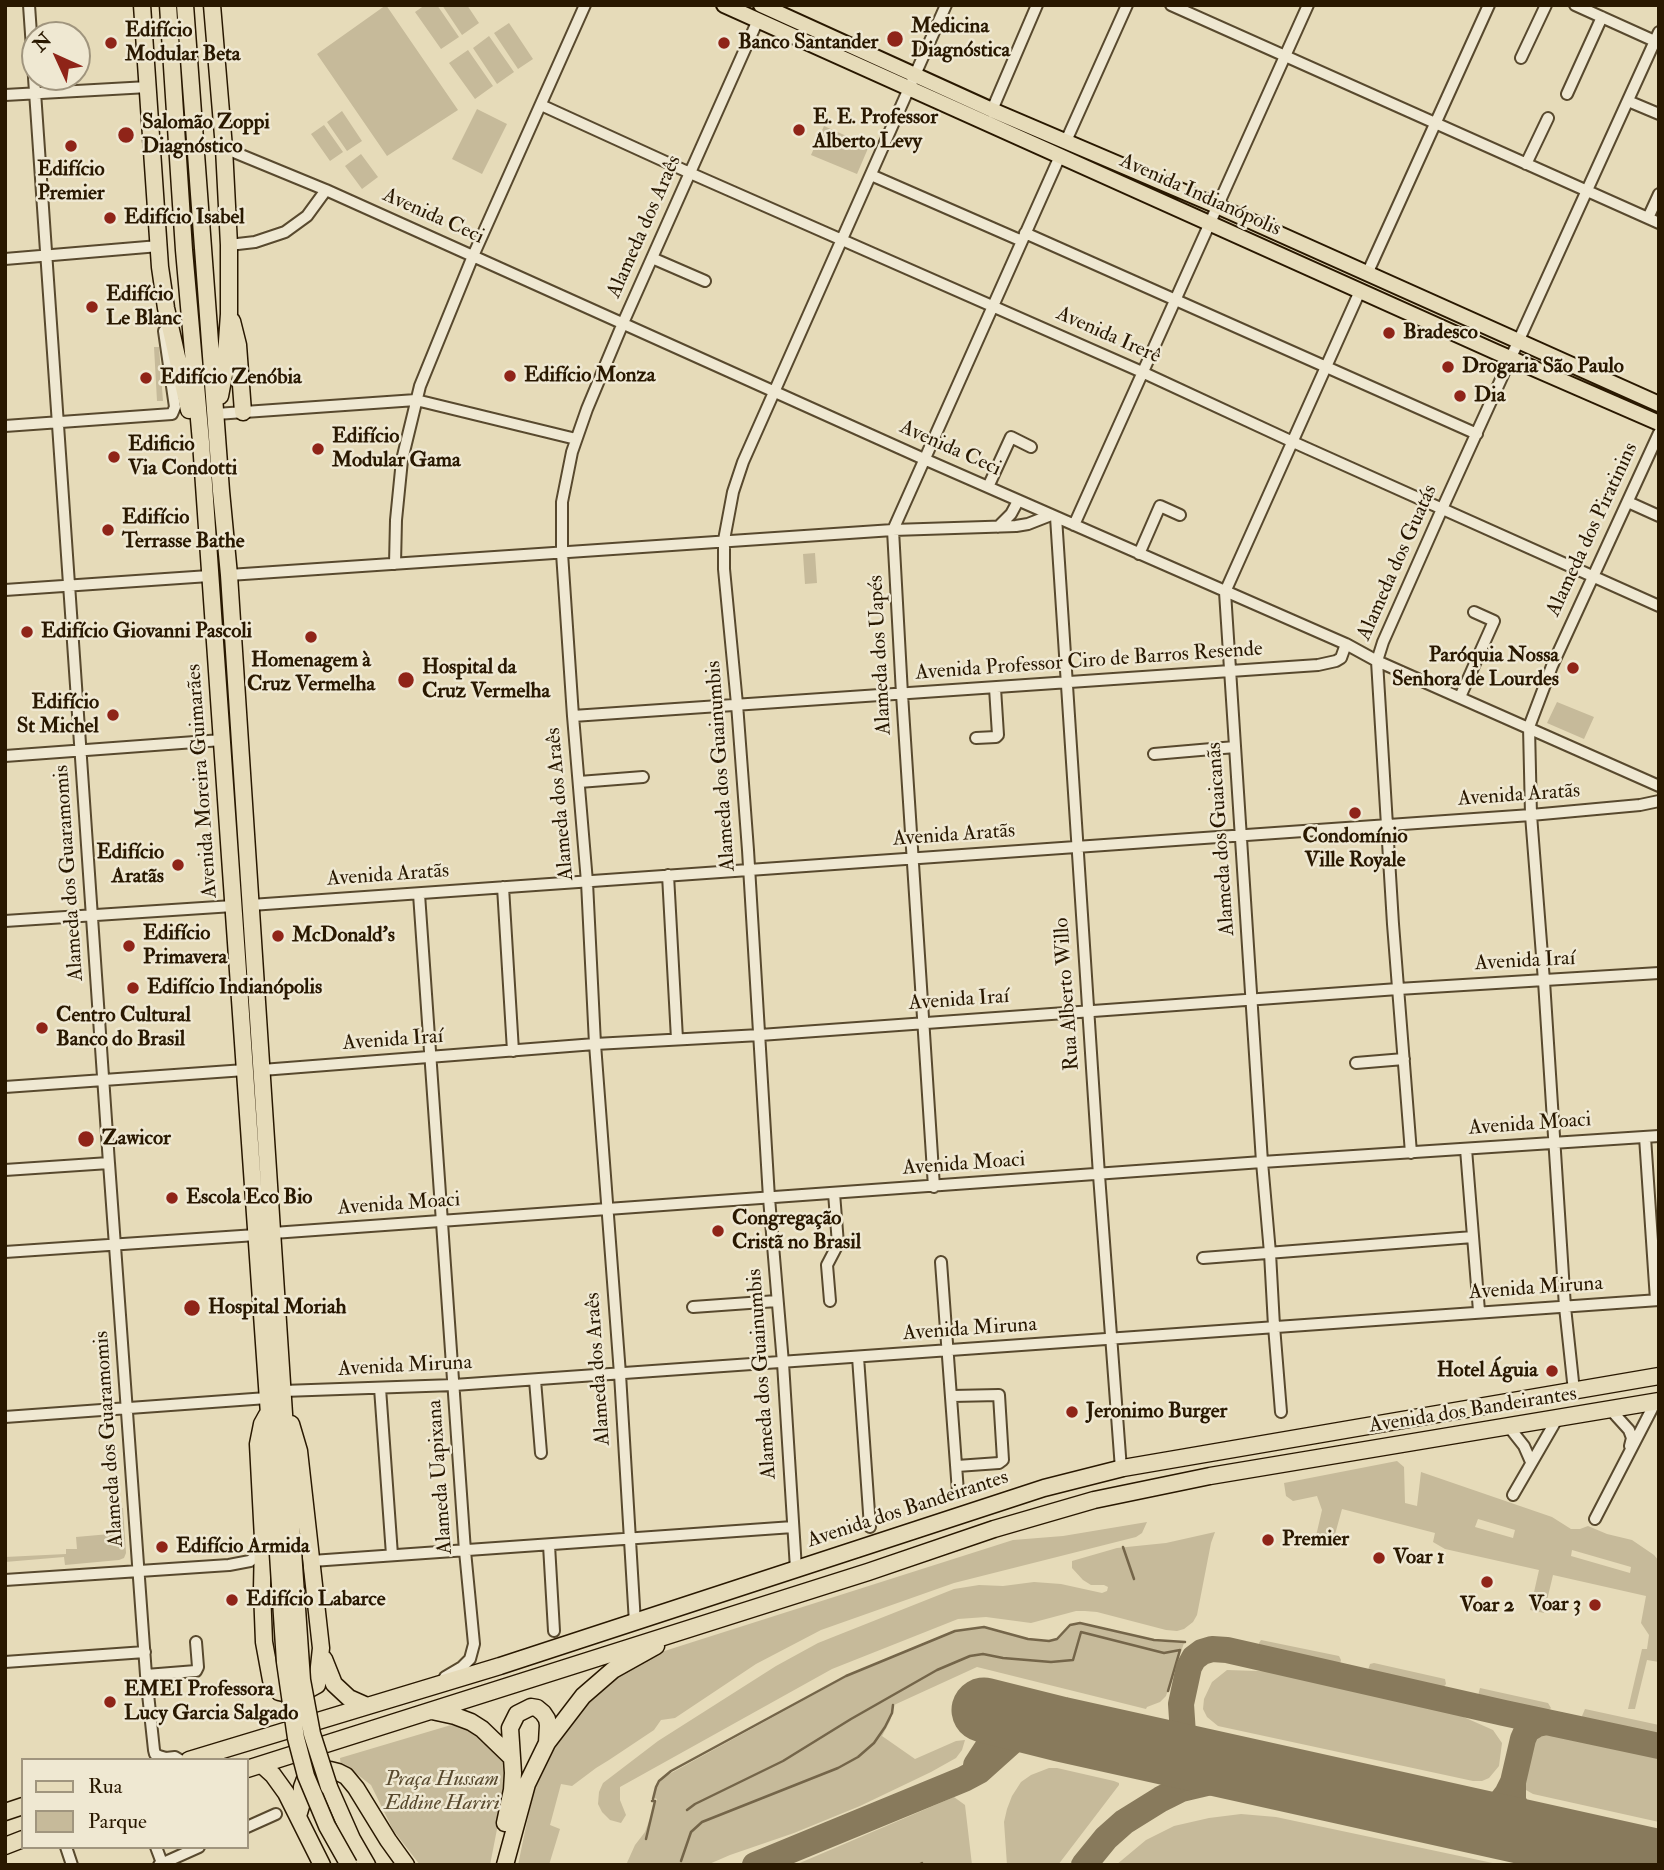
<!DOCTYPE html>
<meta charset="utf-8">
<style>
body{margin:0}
#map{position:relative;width:1664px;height:1870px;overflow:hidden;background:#e6dbb9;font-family:"IM FELL Double Pica",serif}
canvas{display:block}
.frame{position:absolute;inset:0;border:7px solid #291800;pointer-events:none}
.legend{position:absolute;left:21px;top:1758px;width:228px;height:91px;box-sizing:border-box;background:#efe8d2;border:2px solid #a0957e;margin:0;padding:9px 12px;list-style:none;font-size:21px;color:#291800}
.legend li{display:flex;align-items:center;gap:14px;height:35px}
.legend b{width:35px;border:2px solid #a0957e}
.north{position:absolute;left:21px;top:21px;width:70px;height:70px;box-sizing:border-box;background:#efe8d2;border:2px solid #a0957e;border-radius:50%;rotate:315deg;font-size:19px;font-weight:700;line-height:28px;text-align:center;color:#291800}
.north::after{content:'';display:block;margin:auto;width:24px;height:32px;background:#8f2418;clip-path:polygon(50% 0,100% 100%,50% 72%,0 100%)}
</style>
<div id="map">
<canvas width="1664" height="1870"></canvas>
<div class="frame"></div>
<ul class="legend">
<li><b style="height:9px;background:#e6dbb9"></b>Rua</li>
<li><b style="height:19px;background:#c6ba9a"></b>Parque</li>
</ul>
<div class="north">N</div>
</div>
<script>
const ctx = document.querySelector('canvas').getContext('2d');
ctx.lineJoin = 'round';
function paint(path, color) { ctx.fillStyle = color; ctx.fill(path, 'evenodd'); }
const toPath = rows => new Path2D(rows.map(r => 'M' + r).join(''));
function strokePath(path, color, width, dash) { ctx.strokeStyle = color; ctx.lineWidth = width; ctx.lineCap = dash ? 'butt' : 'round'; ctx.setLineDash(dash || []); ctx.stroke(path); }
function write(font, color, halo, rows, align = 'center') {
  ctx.font = font + ' "IM FELL Double Pica",serif'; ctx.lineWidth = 5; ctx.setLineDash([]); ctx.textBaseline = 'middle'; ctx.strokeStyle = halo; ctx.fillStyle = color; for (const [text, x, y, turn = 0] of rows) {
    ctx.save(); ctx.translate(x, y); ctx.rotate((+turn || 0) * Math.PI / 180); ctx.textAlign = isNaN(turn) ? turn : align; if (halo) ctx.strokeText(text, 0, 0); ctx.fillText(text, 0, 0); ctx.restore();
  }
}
paint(toPath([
 [386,5,458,110,387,156,317,54],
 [425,5,437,5,459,37,441,49,415,12],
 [442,5,467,5,479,23,462,35],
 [509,23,533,59,518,69,494,33],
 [489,36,514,72,497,84,473,48],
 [468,50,493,86,475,99,449,63],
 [477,109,507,124,482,174,452,159],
 [342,111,362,141,347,151,327,122],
 [324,125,343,152,330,161,311,134],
 [824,126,869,146,857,174,811,155],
 [361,154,378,177,362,189,345,166],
 [154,347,159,347,163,401,157,401],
 [815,553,817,583,805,584,803,554],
 [1557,702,1594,717,1584,739,1547,723],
 [1397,1461,1404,1467,1405,1503,1417,1506,1421,1472,1552,1517,1571,1529,1580,1529,1588,1526,1607,1534,1632,1540,1654,1555,1659,1561,1659,1662,1647,1660,1635,1709,1628,1709,1642,1649,1647,1649,1649,1635,1641,1623,1646,1596,1553,1575,1544,1613,1530,1610,1539,1570,1445,1549,1433,1542,1435,1533,1342,1509,1334,1538,1316,1536,1322,1510,1317,1496,1293,1501,1286,1496,1284,1483],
 [1478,1519,1515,1530,1513,1538,1475,1527],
 [1572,1550,1631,1567,1630,1573,1571,1556],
 [123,1508,126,1553,124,1558,119,1560,65,1565,64,1557,5,1562,5,1557,66,1554,66,1549,77,1549,76,1537,121,1533,119,1509],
 [1147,1522,1142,1533,1136,1537,954,1583,821,1630,756,1664,675,1718,661,1720,654,1730,609,1760,596,1768,572,1786,561,1784,550,1825,560,1829,549,1865,518,1865,533,1793,550,1754,588,1699,615,1675,655,1654,1013,1540,1063,1536],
 [1215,1532,1211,1543,1197,1615,1193,1622,1184,1629,1177,1631,1166,1630,1097,1612,1085,1611,1076,1611,1031,1623,986,1617,958,1619,832,1669,620,1787,620,1800,626,1815,621,1823,610,1820,602,1812,598,1804,599,1792,603,1783,658,1741,776,1666,818,1643,954,1589,979,1585,1003,1586,1034,1582,1061,1584,1102,1593,1107,1591,1108,1587,1104,1585,1091,1585,1083,1580,1072,1568,1072,1561,1117,1548,1166,1543],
 [1080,1623,1154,1641,1184,1643,1166,1696,1160,1702,1147,1707,1146,1709,977,1667,894,1705,890,1721,882,1736,915,1759,956,1741,965,1740,962,1750,956,1758,931,1772,860,1806,794,1833,730,1855,707,1865,626,1865,635,1845,645,1832,657,1799,654,1798,656,1787,664,1777,846,1677,956,1631,983,1628,994,1629,1028,1639,1049,1641,1057,1640,1070,1625],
 [1261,1640,1339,1656,1341,1660,1340,1664,1334,1667,1263,1652,1259,1648,1259,1643],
 [1374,1663,1445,1679,1446,1684,1442,1689,1436,1689,1371,1675,1368,1670,1370,1664],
 [1227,1670,1288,1672,1349,1684,1441,1707,1493,1730,1502,1743,1499,1766,1489,1778,1482,1781,1473,1781,1218,1726,1207,1717,1203,1709,1204,1699,1212,1682],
 [1480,1688,1548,1703,1551,1708,1546,1713,1539,1714,1482,1701,1478,1696],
 [1585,1709,1659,1725,1659,1737,1648,1738,1588,1723,1583,1720,1582,1716],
 [451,1725,477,1732,505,1759,507,1778,490,1865,420,1865,393,1830,371,1785,345,1765,341,1766,340,1758],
 [1548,1728,1659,1752,1659,1822,1533,1794,1526,1790,1522,1785,1521,1776,1528,1745,1532,1738],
 [1049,1768,1057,1768,1114,1781,1119,1783,1119,1785,1058,1865,1007,1865,1004,1822,1007,1809,1012,1796,1021,1782,1031,1775],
 [954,1797,965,1805,972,1865,795,1865],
 [1241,1814,1276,1817,1502,1865,1116,1865,1146,1840,1174,1826,1209,1818]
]), '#c6ba9a');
strokePath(toPath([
 [1123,1547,1134,1579],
 [653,1799,656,1787,659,1781,671,1771,846,1676,955,1631,984,1627,1028,1639,1049,1641,1057,1639,1070,1625,1080,1623,1154,1640,1185,1642],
 [687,1810,695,1804,783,1761,851,1719,937,1670,970,1656,983,1654,1003,1658,1051,1662,1073,1660,1081,1632,1164,1653,1180,1650,1168,1691],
 [646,1839,655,1801,652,1801],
 [681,1861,691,1832,702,1822,838,1768,858,1757,874,1743,885,1727,892,1713,893,1705],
 [918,1865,922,1863]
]), '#746549', 2.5);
strokePath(toPath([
 [1214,1764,1199,1754,1183,1734,1181,1704,1189,1667,1194,1658,1202,1652,1212,1649,1227,1650,1504,1713,1659,1746],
 [976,1765,989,1745,997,1713],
 [1513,1782,1523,1739,1527,1730,1537,1724,1547,1722],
 [1459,1818,1477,1816,1488,1811,1500,1803,1507,1794,1513,1782,1513,1800,1517,1810,1530,1827,1540,1836],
 [755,1865,964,1779,979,1771,1018,1736,1037,1730,1060,1729],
 [1084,1865,1106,1838,1124,1822,1161,1799,1181,1789,1215,1781,1245,1778,1279,1778]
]), '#887a5c', 26);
strokePath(toPath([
 [984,1710,1060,1729,1659,1862]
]), '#887a5c', 65);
const minor = toPath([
 [29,5,109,1163,146,1675,154,1750,155,1754,159,1756,166,1758,175,1757,180,1760],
 [1171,5,1659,223],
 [1575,5,1659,43],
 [1521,58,1546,5],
 [1567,94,1602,17],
 [5,95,148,87],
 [1628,101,1659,114],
 [541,105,690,173,1142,372,1293,442,1659,606],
 [992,110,1037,5],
 [1066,141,1127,5],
 [224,148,326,190,924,459,1346,644,1377,661,1659,786],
 [1526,164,1548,118],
 [871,175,1022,241],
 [1648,218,1659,194],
 [1025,233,1477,434],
 [229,245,255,242,285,232,307,216,326,190],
 [652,258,705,281],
 [5,259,159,246],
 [1367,274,1489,5],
 [216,414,416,400,576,439],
 [5,426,172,414,175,407,164,331],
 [988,487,1011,437,1031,447],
 [1628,502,1659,516],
 [1056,517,1099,1175,1121,1469],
 [1074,525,1308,5],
 [998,527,1011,514,1018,501],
 [1139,554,1160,506,1180,515],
 [395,564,396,520,402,460,420,386,473,256,585,5],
 [229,575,893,530,1016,526,1028,524,1051,515],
 [5,590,209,576],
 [1460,697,1494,621,1474,612],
 [573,716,1318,665,1336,661,1341,658,1346,644],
 [976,738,996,737,998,735,995,688],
 [1154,754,1235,747],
 [5,756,222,740],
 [579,782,643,777],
 [668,875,677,1039],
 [503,887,513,1051],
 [419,894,465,1551,474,1644,470,1659,462,1667,445,1677],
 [251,905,1531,815,1640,805,1659,801],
 [5,921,233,906],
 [1356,1063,1404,1059],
 [262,1070,595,1044,760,1035,1398,989,1659,973],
 [5,1087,245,1070],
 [1645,1137,1656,1300],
 [1466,1149,1479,1311],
 [1411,1153,1393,924,1377,661,1383,642,1442,509,1659,32],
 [5,1170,109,1163],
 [934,1187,902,694,893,530,1060,156],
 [273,1233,1262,1162,1659,1136],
 [5,1252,256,1235],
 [1203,1258,1473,1237],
 [941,1262,958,1492],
 [830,1301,827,1265,838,1244,834,1193],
 [693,1307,777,1301],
 [858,1357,870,1527],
 [535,1380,541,1453],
 [380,1388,392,1555],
 [283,1391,454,1385,1659,1300],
 [1574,1391,1565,1307,1544,981,1531,815,1529,727,1552,666,1659,433],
 [952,1396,999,1395,1003,1460,999,1463,957,1466],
 [1610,1409,1629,1430,1632,1438,1630,1446],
 [1281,1412,1274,1326,1270,1253,1262,1162,1225,592,1360,291],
 [5,1417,267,1398],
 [1509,1427,1524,1446,1531,1462],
 [1513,1495,1557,1419],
 [1595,1519,1656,1401],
 [549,1545,554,1631],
 [312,1561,793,1527],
 [796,1569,783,1363,769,1198,748,850,737,704,724,569,724,540,733,492,743,462,946,5],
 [5,1580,229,1565,250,1561,255,1557,259,1544],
 [635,1623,620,1374,595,1044,587,882,573,716,562,553,562,502,572,452,587,409,623,323,758,20],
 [5,1662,145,1652],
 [146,1675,196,1671,198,1667,196,1642],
 [247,1827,276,1814],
 [66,1847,72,1865],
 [156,1847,162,1863],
 [159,1865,199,1847]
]);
const major = toPath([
 [724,5,1496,352,1659,423],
 [761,5,992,110,1217,206,1659,404]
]);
const highway = toPath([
 [142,5,160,267,166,308,189,410],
 [168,5,184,250,201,442,271,1443,278,1554],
 [185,5,221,491,229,575,293,1551],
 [212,5,224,148,229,245,229,314,225,369,220,396],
 [232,321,238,345,243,412],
 [267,1415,262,1424,258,1444,263,1539,262,1590,264,1642,271,1680,279,1692,288,1694,306,1691,317,1685,321,1648,299,1451,291,1424],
 [324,1659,334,1684,349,1698,367,1706],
 [432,1711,455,1716,471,1722,482,1729,512,1758],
 [189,1760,500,1666,1044,1488,1123,1468,1659,1376],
 [262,1765,273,1775,286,1793,322,1865],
 [247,1769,868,1572,994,1529,1094,1500,1210,1476,1659,1401],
 [329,1787,352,1839,367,1865],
 [5,1812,23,1806],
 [298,1816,301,1806,302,1787,305,1779,320,1770,330,1770,338,1772,346,1776,356,1788,388,1840,406,1865],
 [505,1823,512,1790,513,1773,510,1728,517,1714,531,1707,537,1708,543,1713,547,1719,548,1725,547,1743],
 [5,1846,23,1839],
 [505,1865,527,1784,547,1743,583,1696,613,1670,656,1646]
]);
strokePath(minor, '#58492e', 14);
strokePath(major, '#291800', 18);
strokePath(highway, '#291800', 19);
strokePath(minor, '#efe8d2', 10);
strokePath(major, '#e6dbb9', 14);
strokePath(highway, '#e6dbb9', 16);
const highwayBridge = toPath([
 [293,1551,302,1680,312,1734,329,1787],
 [278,1554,285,1662,296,1738,306,1776,327,1826,349,1865]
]);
strokePath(highwayBridge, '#291800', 19, []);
strokePath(highwayBridge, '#e6dbb9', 16);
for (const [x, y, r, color] of [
 [895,39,9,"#8f2418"],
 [111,43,7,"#8f2418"],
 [724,43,7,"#8f2418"],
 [799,130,7,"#8f2418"],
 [126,135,9,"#8f2418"],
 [71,146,7,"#8f2418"],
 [110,218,7,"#8f2418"],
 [92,307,7,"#8f2418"],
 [1389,333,7,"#8f2418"],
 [1448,367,7,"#8f2418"],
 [510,376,7,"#8f2418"],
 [146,378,7,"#8f2418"],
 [1460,396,7,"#8f2418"],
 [318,449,7,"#8f2418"],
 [114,457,7,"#8f2418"],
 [108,530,7,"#8f2418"],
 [27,632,7,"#8f2418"],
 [311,637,7,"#8f2418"],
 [1573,668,7,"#8f2418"],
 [406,680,9,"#8f2418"],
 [113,715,7,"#8f2418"],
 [1355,813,7,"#8f2418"],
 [178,865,7,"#8f2418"],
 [278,936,7,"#8f2418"],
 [129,946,7,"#8f2418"],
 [133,988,7,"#8f2418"],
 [42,1028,7,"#8f2418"],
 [86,1139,9,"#8f2418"],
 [172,1198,7,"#8f2418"],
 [718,1231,7,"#8f2418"],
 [192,1308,9,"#8f2418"],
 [1552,1371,7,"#8f2418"],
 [1072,1412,7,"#8f2418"],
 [1268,1540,7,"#8f2418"],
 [162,1547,7,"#8f2418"],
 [1379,1558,7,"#8f2418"],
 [1487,1582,7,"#8f2418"],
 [232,1600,7,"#8f2418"],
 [1595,1605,7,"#8f2418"],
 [110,1702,7,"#8f2418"]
]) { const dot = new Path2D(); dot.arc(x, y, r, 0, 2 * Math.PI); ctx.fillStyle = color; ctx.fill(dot); strokePath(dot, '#efe8d2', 2.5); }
write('bold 21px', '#291800', '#efe8d2', [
 ["Medicina",911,27],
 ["Diagnóstica",911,51],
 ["Edifício",125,31],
 ["Modular Beta",125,55],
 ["Banco Santander",738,43],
 ["E. E. Professor",813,118],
 ["Alberto Levy",813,142],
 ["Salomão Zoppi",142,123],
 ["Diagnóstico",142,147],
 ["Edifício",71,170,"center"],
 ["Premier",71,194,"center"],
 ["Edifício Isabel",124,218],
 ["Edifício",106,295],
 ["Le Blanc",106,319],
 ["Bradesco",1403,333],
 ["Drogaria São Paulo",1462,367],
 ["Edifício Monza",524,376],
 ["Edifício Zenóbia",160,378],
 ["Dia",1474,396],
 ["Edifício",332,437],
 ["Modular Gama",332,461],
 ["Edificio",128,445],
 ["Via Condotti",128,469],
 ["Edifício",122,518],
 ["Terrasse Bathe",122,542],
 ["Edifício Giovanni Pascoli",41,632],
 ["Paróquia Nossa",1559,656,"right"],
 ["Senhora de Lourdes",1559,680,"right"],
 ["Homenagem à",311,661,"center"],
 ["Cruz Vermelha",311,685,"center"],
 ["Hospital da",422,668],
 ["Cruz Vermelha",422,692],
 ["Edifício",99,703,"right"],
 ["St Michel",99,727,"right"],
 ["Condomínio",1355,837,"center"],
 ["Ville Royale",1355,861,"center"],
 ["Edifício",164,853,"right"],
 ["Aratãs",164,877,"right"],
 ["Edifício",143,934],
 ["Primavera",143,958],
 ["McDonald's",292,936],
 ["Edifício Indianópolis",147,988],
 ["Centro Cultural",56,1016],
 ["Banco do Brasil",56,1040],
 ["Zawicor",102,1139],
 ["Escola Eco Bio",186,1198],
 ["Congregação",732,1219],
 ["Cristã no Brasil",732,1243],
 ["Hospital Moriah",208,1308],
 ["Hotel Águia",1538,1371,"right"],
 ["Jeronimo Burger",1086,1412],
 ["Premier",1282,1540],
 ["Edifício Armida",176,1547],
 ["Voar 1",1393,1558],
 ["Edifício Labarce",246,1600],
 ["Voar 3",1581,1605,"right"],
 ["Voar 2",1487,1606,"center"],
 ["EMEI Professora",124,1690],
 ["Lucy Garcia Salgado",124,1714]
], 'left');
write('21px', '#291800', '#efe8d2', [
 ["Avenida Indianópolis",1200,196,24],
 ["Avenida Ceci",433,217,24],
 ["Alameda dos Araês",645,227,-66],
 ["Avenida Irerê",1108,336,24],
 ["Avenida Ceci",950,449,24],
 ["Alameda dos Piratinins",1593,530,-65],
 ["Alameda dos Guatás",1398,563,-66],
 ["Alameda dos Uapés",881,655,-93],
 ["Avenida Professor Ciro de Barros Resende",1089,662,-4],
 ["Alameda dos Guainumbis",722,766,-94],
 ["Avenida Moreira Guimarães",203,781,-94],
 ["Avenida Aratãs",1519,796,-4],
 ["Alameda dos Araês",561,804,-95],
 ["Avenida Aratãs",954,836,-4],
 ["Alameda dos Guaicanãs",1222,839,-94],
 ["Alameda dos Guaramomis",70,873,-94],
 ["Avenida Aratãs",388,876,-4],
 ["Avenida Iraí",1525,962,-3],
 ["Rua Alberto Willo",1068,994,-94],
 ["Avenida Iraí",959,1001,-4],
 ["Avenida Iraí",393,1041,-4],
 ["Avenida Moaci",1530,1125,-4],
 ["Avenida Moaci",964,1165,-4],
 ["Avenida Moaci",399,1205,-4],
 ["Avenida Miruna",1536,1289,-4],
 ["Avenida Miruna",970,1330,-4],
 ["Avenida Miruna",405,1367,-3],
 ["Alameda dos Araês",599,1369,-94],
 ["Alameda dos Guainumbis",763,1374,-94],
 ["Avenida dos Bandeirantes",1473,1411,-9],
 ["Alameda dos Guaramomis",110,1439,-94],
 ["Alameda Uapixana",441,1477,-94],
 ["Avenida dos Bandeirantes",908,1510,-18]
]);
write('italic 21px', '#58492e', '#efe8d2', [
 ["Praça Hussam",442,1780],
 ["Eddine Hariri",442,1804]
]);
</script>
